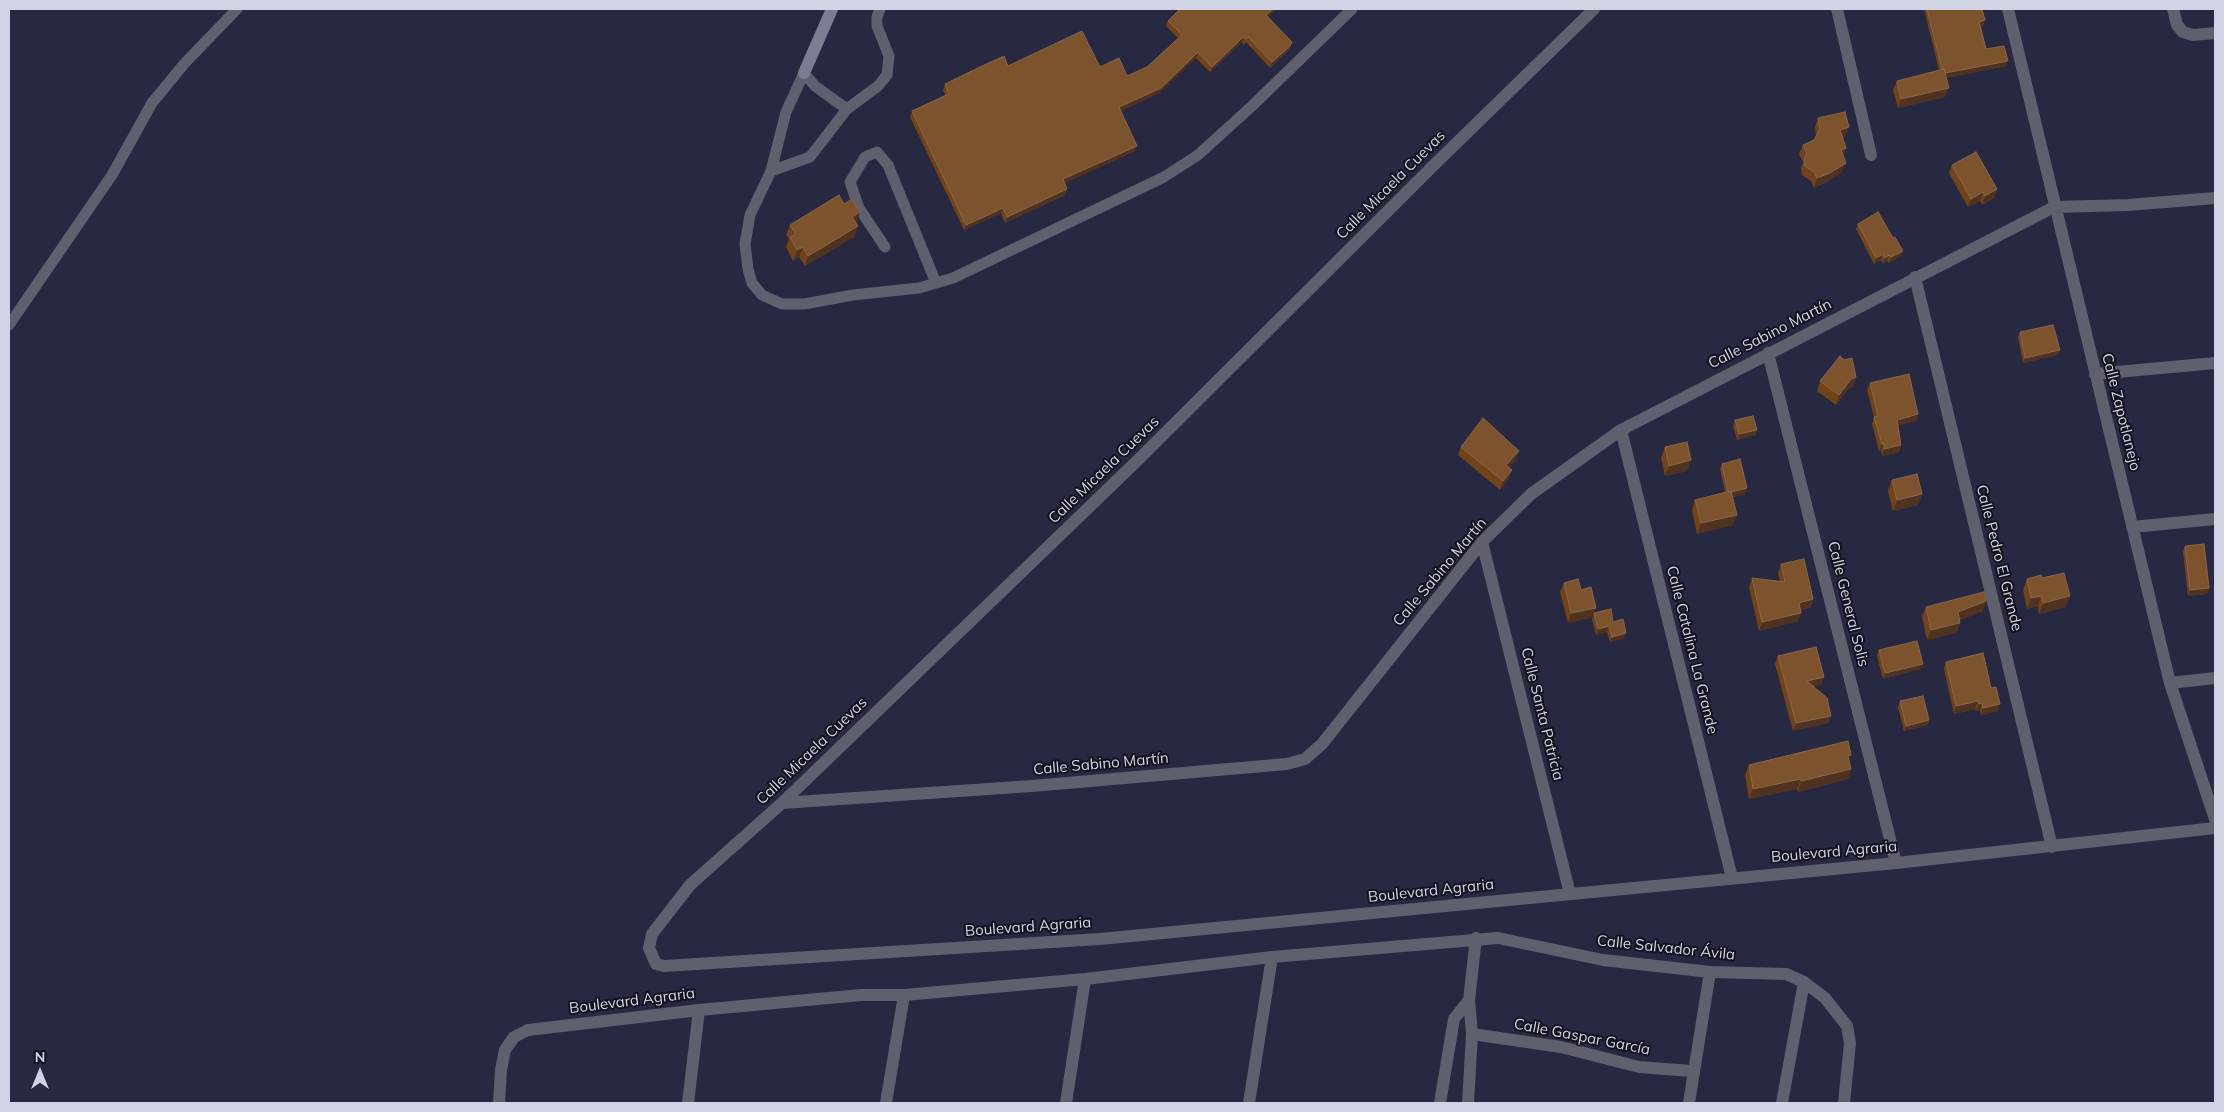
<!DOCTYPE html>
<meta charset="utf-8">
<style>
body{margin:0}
#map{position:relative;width:2224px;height:1112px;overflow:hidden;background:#262941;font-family:Mulish,sans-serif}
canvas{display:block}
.frame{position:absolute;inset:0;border:10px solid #d1d4e4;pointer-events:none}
.north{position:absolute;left:15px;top:1047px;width:50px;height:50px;-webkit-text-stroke:4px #12131e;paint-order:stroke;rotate:0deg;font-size:14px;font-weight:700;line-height:20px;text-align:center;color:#d1d4e4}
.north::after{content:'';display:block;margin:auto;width:18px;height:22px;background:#d1d4e4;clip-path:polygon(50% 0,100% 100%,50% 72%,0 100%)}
</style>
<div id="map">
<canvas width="2224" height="1112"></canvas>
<div class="frame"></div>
<div class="north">N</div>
</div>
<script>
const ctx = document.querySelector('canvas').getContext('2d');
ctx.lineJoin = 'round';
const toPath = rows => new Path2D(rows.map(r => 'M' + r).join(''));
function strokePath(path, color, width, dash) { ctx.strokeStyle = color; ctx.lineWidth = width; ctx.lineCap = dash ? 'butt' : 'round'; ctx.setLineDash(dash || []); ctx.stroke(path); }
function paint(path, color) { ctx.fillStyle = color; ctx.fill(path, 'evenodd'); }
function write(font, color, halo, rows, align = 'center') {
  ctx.font = font + ' Mulish,sans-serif'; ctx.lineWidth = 4; ctx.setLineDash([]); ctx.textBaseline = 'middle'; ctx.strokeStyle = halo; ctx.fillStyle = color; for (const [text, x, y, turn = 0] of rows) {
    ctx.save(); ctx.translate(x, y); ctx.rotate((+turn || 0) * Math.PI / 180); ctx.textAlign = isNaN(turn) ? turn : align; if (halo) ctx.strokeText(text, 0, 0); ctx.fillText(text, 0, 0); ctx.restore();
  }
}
strokePath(toPath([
 [847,109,810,157,771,171,786,112,804,73,815,86,847,109,878,86,887,75,889,56,877,26,877,17,880,9],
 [771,171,750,215,745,244,748,269,752,283,762,295,782,304,804,304,853,295,919,288,953,278,1164,177,1198,155,1252,106,1352,9],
 [885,247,859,208,850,182,865,157,877,152,888,165,936,283],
 [9,325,112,175,152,103,184,64,237,9]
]), '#5e606d', 11);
strokePath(toPath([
 [1594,9,1436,163,1139,459,782,803,690,885,652,934,649,948,656,964,664,966,1100,939,1896,863,2215,828],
 [1837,9,1871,155],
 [2008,9,2170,683,2215,819],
 [2173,9,2177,25,2183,32,2193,35,2215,33],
 [1915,277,2052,847],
 [1768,353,1896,863],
 [2095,374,2215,363],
 [1621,430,1732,878],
 [2132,527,2215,519],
 [1482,542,1570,894],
 [2170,683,2215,678],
 [782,803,1032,786,1287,764,1305,759,1322,744,1482,542,1531,494,1621,430,2054,207,2128,205,2215,198],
 [1472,1034,1561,1047,1639,1067,1692,1071],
 [499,1103,501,1070,505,1050,514,1037,528,1030,699,1010,861,995,904,995,1085,979,1272,957,1498,938,1603,960,1710,972,1786,974,1804,982,1825,998,1847,1026,1850,1043,1844,1103],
 [688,1103,699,1010],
 [886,1103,904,995],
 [1066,1103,1085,979],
 [1249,1103,1272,957],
 [1440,1103,1454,1019,1469,1000],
 [1468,1103,1472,1034,1469,1000,1476,938],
 [1689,1103,1710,972],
 [1782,1103,1804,982]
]), '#5e606d', 12);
strokePath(toPath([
 [804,73,832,9]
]), '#7b7e92', 12);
paint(toPath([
 [1276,9,1268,17,1290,48,1288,51,1270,68,1246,42,1244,45,1242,42,1210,72,1196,58,1159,93,1121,111,1135,151,1065,183,1067,189,1065,195,1005,223,1001,213,964,230,910,117,912,111,945,95,943,90,945,84,1008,66,1100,67,1127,76,1147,67,1178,38,1166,26,1168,21],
 [1924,9,1982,9,1985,20,1983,26,1981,26,1986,49,2006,66,1946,78,1945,97,1898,108,1893,90,1897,81,1939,70],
 [1818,118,1849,127,1845,136,1843,137,1843,157,1842,172,1827,182,1814,188,1811,181,1802,175,1801,168,1803,162,1799,154,1803,145,1814,140,1816,136,1815,127],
 [1952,165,1997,189,1994,198,1982,205,1980,201,1968,207,1949,173],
 [857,222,855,223,858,226,854,237,805,266,799,257,793,261,786,247,789,239,786,235,790,225],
 [1858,224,1893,238,1903,251,1901,256,1889,263,1887,261,1883,263,1881,260,1874,264,1856,229],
 [2020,332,2060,350,2058,355,2023,363,2018,337],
 [1856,377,1853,387,1848,389,1836,405,1817,391,1820,381],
 [1870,383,1918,414,1916,421,1898,425,1901,445,1899,452,1882,456,1881,450,1879,451,1872,424,1874,417,1867,390],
 [1735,420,1757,430,1755,435,1737,440,1733,426],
 [1461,447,1516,459,1509,467,1509,478,1500,490,1458,455],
 [1665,447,1691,460,1687,471,1665,476,1661,458],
 [1722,464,1747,488,1745,494,1733,497,1733,525,1697,534,1692,510,1695,500,1725,492,1720,469],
 [1892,480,1922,494,1918,505,1893,511,1888,491],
 [2185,546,2209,588,2207,594,2188,596,2183,552],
 [1781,564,1813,599,1810,608,1800,610,1801,613,1798,621,1759,631,1749,587,1752,578,1780,582,1778,573],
 [2042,578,2066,607,2039,614,2038,606,2027,609,2023,590,2027,579],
 [1564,583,1581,590,1593,617,1568,623,1560,592],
 [1926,607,1983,611,1959,620,1960,623,1956,633,1927,640,1922,617],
 [1594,613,1613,622,1624,638,1610,642,1607,632,1596,635,1592,619],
 [1879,650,1923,664,1921,669,1883,679,1877,656],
 [1778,656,1824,677,1821,685,1814,686,1831,716,1828,723,1793,731,1775,664],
 [1946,662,1991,688,1998,711,1981,715,1980,711,1976,711,1975,709,1954,714,1944,669],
 [1900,701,1929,720,1928,725,1904,731,1898,707],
 [1849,760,1851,769,1848,779,1798,792,1797,789,1749,799,1745,775,1749,765]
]), '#714317');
paint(toPath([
 [1273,9,1276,9,1264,21,1266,15],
 [1985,20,1983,26,1978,27,1979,22],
 [1243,37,1242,42,1210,72,1212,67],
 [1292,42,1288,51,1270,68,1272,62],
 [1198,52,1196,58,1159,93,1117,113,1119,107],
 [2008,61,2006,66,1941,79,1943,74],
 [1949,88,1945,97,1898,108,1901,99],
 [1849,127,1845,136,1837,139,1840,130],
 [1137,146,1135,151,1061,185,1063,179],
 [1846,148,1843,157,1841,150],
 [1846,163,1842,172,1827,182,1814,188,1817,178],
 [1067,189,1065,195,1005,223,1007,217],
 [1997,189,1994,198,1982,205,1985,196],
 [1983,192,1980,201,1968,207,1971,199],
 [1003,208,1001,213,964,230,966,225],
 [860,212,857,222,848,227,852,217],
 [858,226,854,237,805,266,808,256],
 [803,247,799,257,793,261,797,250],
 [1903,251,1901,256,1889,263,1891,257],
 [1883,254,1881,260,1874,264,1876,258],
 [1889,255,1887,261,1883,263,1885,258],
 [2060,350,2058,355,2023,363,2025,358],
 [1856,377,1853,387,1848,389,1836,405,1839,395,1851,379],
 [1918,414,1916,421,1894,426,1897,420],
 [1757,430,1755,435,1737,440,1739,434],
 [1882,444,1884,444,1881,450,1879,451],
 [1901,445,1899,452,1882,456,1884,449],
 [1519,451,1516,459,1503,474,1506,465],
 [1691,460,1687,471,1665,476,1669,466],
 [1512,470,1509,478,1500,490,1503,481],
 [1747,488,1745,494,1727,498,1729,493],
 [1922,494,1918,505,1893,511,1897,500],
 [1737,515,1733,525,1697,534,1701,523],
 [2209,588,2207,594,2188,596,2190,590],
 [2041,596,2038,606,2027,609,2031,598],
 [2070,596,2066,607,2039,614,2043,603],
 [1813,599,1810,608,1795,612,1799,603],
 [1986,601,1983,611,1954,623,1958,612],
 [1596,608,1593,617,1568,623,1571,613],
 [1801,613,1798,621,1759,631,1762,622],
 [1960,623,1956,633,1927,640,1931,630],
 [1609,626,1607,632,1596,635,1598,629],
 [1626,633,1624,638,1610,642,1612,637],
 [1923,664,1921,669,1883,679,1885,673],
 [1824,677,1821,685,1804,688,1807,681],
 [1978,701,1975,709,1954,714,1956,706],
 [1982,703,1980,711,1976,711,1979,704],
 [2000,704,1998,711,1981,715,1983,708],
 [1831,716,1828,723,1793,731,1796,723],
 [1929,720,1928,725,1904,731,1906,726],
 [1851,769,1848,779,1798,792,1801,781],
 [1801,779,1797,789,1749,799,1753,789]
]), '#4f321f');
const building = toPath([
 [1180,9,1273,9,1266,15,1292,42,1290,46,1272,62,1248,37,1246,39,1243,37,1212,67,1198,52,1161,88,1119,107,1137,146,1063,179,1067,189,1007,217,1003,208,966,225,912,111,949,94,945,84,982,66,1004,56,1008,66,1082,31,1100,67,1119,58,1127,76,1147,67,1182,35,1168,21,1180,9],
 [1927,9,1982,9,1985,20,1979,22,1986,49,2004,46,2008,61,1945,73,1944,69,1942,69,1927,9],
 [1944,69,1949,88,1901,99,1897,81,1944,69],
 [1845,112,1849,127,1840,130,1846,148,1841,150,1846,163,1830,173,1817,178,1814,172,1805,166,1804,159,1807,154,1803,145,1814,140,1820,129,1818,118,1845,112],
 [1976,152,1997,189,1985,196,1983,192,1971,199,1952,165,1976,152],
 [839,195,844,204,852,199,860,212,852,217,858,226,808,256,803,247,797,250,790,237,796,234,790,225,839,195],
 [1878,212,1893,238,1895,237,1903,251,1891,257,1889,255,1885,258,1883,254,1876,258,1858,224,1878,212],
 [2053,325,2060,350,2025,358,2020,332,2053,325],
 [1840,356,1844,360,1852,358,1856,377,1851,379,1839,395,1820,381,1840,356],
 [1909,374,1918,414,1897,420,1901,445,1884,449,1884,444,1882,444,1874,417,1878,416,1870,383,1909,374],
 [1753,416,1757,430,1739,434,1735,420,1753,416],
 [1483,418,1519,451,1506,465,1512,470,1503,481,1461,447,1483,418],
 [1687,442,1691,460,1669,466,1665,447,1687,442],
 [1740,459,1747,488,1731,492,1731,491,1728,492,1722,464,1740,459],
 [1917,474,1922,494,1897,500,1892,480,1917,474],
 [1731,491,1737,515,1701,523,1695,500,1731,491],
 [2204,544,2209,588,2190,590,2185,546,2204,544],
 [1804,559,1813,599,1799,603,1801,613,1762,622,1752,578,1785,582,1781,564,1804,559],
 [2064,573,2070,596,2043,603,2041,596,2031,598,2027,579,2041,575,2042,578,2064,573],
 [1578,579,1581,590,1591,587,1596,608,1571,613,1564,583,1578,579],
 [1984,592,1986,601,1958,612,1960,623,1931,630,1926,607,1984,592],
 [1611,609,1613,622,1623,619,1626,633,1612,637,1609,626,1598,629,1594,613,1611,609],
 [1917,641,1923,664,1885,673,1879,650,1917,641],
 [1816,647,1824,677,1807,681,1827,698,1831,716,1796,723,1778,656,1816,647],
 [1983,653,1991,688,1996,687,2000,704,1983,708,1982,703,1979,704,1978,701,1956,706,1946,662,1983,653],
 [1923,696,1929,720,1906,726,1900,701,1923,696],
 [1848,741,1851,755,1848,756,1851,769,1801,781,1801,779,1753,789,1749,765,1848,741]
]);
paint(building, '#7c532d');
strokePath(building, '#89674a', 1);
write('15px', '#d1d4e4', '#12131e', [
 ["Calle Micaela Cuevas",1391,185,-45],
 ["Calle Sabino Martín",1770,334,-27],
 ["Calle Zapotlanejo",2121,412,76],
 ["Calle Micaela Cuevas",1104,470,-44],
 ["Calle Pedro El Grande",1999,558,76],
 ["Calle Sabino Martín",1440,572,-50],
 ["Calle General Solis",1848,604,76],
 ["Calle Catalina La Grande",1692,650,76],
 ["Calle Santa Patricia",1542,714,76],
 ["Calle Micaela Cuevas",812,751,-44],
 ["Calle Sabino Martín",1101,764,-5],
 ["Boulevard Agraria",1834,852,-5],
 ["Boulevard Agraria",1431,891,-6],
 ["Boulevard Agraria",1028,927,-4],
 ["Calle Salvador Ávila",1666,948,6],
 ["Boulevard Agraria",632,1001,-7],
 ["Calle Gaspar García",1582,1037,11]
]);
</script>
